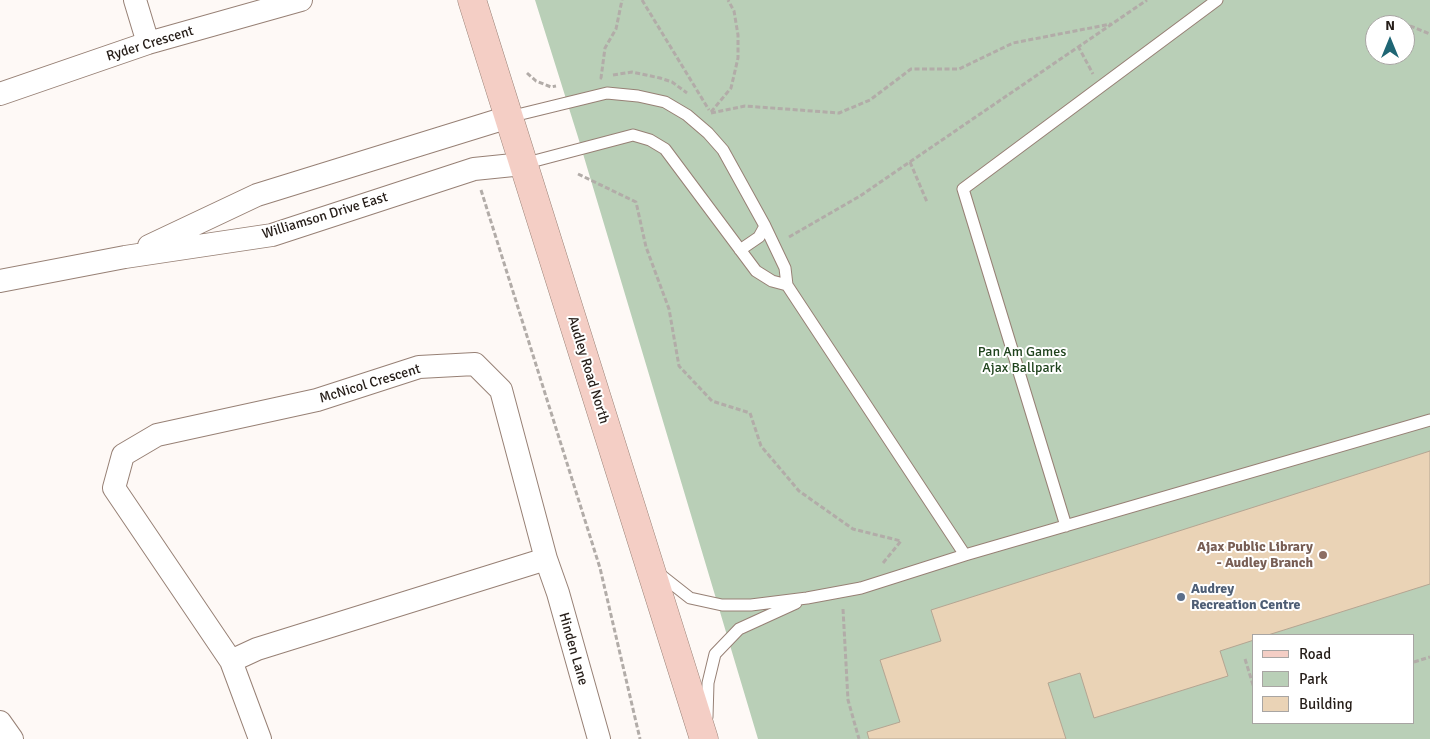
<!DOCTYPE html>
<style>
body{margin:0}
#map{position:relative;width:1430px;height:739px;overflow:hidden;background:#fef9f6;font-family:Signika,sans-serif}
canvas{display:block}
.legend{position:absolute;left:1252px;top:634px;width:162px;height:90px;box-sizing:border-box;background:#fff;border:1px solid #a8a5a3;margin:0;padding:6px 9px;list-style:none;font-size:15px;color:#251d18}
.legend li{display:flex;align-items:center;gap:10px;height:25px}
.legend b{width:25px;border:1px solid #a8a5a3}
.north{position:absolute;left:1365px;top:15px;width:50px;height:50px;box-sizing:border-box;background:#fff;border:1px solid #a8a5a3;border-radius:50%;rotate:0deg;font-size:14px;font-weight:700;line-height:20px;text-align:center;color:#251d18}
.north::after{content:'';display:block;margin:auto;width:18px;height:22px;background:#1f6674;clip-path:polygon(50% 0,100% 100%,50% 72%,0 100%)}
</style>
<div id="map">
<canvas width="1430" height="739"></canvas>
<ul class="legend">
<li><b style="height:6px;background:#f4cec5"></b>Road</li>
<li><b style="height:14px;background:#b9cfb7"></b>Park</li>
<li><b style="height:14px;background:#ead3b6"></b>Building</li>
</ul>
<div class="north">N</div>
</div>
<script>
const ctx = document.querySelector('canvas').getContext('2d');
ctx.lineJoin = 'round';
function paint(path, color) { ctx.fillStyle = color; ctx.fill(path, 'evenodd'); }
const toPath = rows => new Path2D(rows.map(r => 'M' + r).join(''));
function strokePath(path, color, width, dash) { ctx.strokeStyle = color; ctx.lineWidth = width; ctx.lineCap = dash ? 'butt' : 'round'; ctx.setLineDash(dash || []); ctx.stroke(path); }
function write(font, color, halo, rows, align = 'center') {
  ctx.font = font + ' Signika,sans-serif'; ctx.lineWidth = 4; ctx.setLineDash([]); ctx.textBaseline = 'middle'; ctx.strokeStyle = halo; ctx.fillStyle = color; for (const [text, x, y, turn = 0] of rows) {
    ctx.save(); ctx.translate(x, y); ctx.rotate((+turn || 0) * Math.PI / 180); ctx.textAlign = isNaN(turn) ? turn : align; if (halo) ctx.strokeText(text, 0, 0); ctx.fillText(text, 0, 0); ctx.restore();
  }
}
paint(toPath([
 [535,0,1430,0,1430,739,758,739,578,137],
 [1375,25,1405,25,1405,55,1375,55],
 [1254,635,1414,635,1414,723,1254,723]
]), '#b9cfb7');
const building = toPath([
 [1430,451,1430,584,1268,635,1254,635,1254,640,1220,651,1228,676,1094,718,1080,673,1048,683,1066,739,869,739,867,732,900,722,880,660,941,641,931,610,1430,451]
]);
paint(building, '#ead3b6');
strokePath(building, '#b4a592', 1);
const lane = toPath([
 [509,117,607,93,638,96,665,102,687,115,708,133,723,150,765,226,785,268,787,285,965,555],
 [523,164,633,135,650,140,665,149,756,271,772,281,787,285],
 [740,250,759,237,765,226],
 [1066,526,963,189,1217,0],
 [657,572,690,598,722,605,751,605,807,598,861,588,965,555,1430,420],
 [707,717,708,683,715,654,739,629,796,603]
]);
const street = toPath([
 [135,0,148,43],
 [0,94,148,43,301,0],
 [149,246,257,195,509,117],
 [0,281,125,257,272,235,474,169,523,164],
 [546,559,558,593,599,739],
 [231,661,257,649,546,559,501,390,475,364,419,367,317,400,157,435,123,455,114,488,231,661,260,739],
 [0,722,12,739]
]);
const secondary = toPath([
 [472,0,704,739]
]);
strokePath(lane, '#978075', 13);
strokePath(street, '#978075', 24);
strokePath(secondary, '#978075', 29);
strokePath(toPath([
 [642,0,709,110],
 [1403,23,1430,34],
 [1078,46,1093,74],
 [527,73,536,81,551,87,556,86],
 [613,75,632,72,660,78,672,82,687,93],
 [602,78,601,78,605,48,616,29,622,0],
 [711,112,731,88,738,58,738,35,734,11,728,0],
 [711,113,745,106,839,113,870,100,911,69,959,69,1013,43,1111,24],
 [910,162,927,202],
 [578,174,636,202,646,247,669,309,679,366,712,401,750,413,761,446,799,491,853,529,901,541,883,563],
 [481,190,600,568,640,739],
 [789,237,860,196,1147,0],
 [843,609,848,700,859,739],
 [1245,659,1254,688],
 [1414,662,1430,657]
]), '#b2aca8', 3, [5, 2.5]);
strokePath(lane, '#fff', 11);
strokePath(street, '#fff', 22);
strokePath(secondary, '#f4cec5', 28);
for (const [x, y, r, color] of [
 [1323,555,5,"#8d6e63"],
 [1181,597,5,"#5c6f8a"]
]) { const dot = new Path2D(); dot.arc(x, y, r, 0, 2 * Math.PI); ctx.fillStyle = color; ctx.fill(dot); strokePath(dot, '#fff', 2); }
write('14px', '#251d18', '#fff', [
 ["Ryder Crescent",150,44,-17],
 ["Williamson Drive East",325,216,-17],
 ["Audley Road North",588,370,73],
 ["McNicol Crescent",370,384,-17],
 ["Hinden Lane",573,649,74]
]);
write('14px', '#1f431d', '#fff', [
 ["Pan Am Games",1022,352],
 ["Ajax Ballpark",1022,368]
]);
write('bold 14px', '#785e54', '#fff', [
 ["Ajax Public Library",1313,547],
 ["- Audley Branch",1313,563]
], 'right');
write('bold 14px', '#4e5e75', '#fff', [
 ["Audrey",1191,589],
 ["Recreation Centre",1191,605]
], 'left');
</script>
